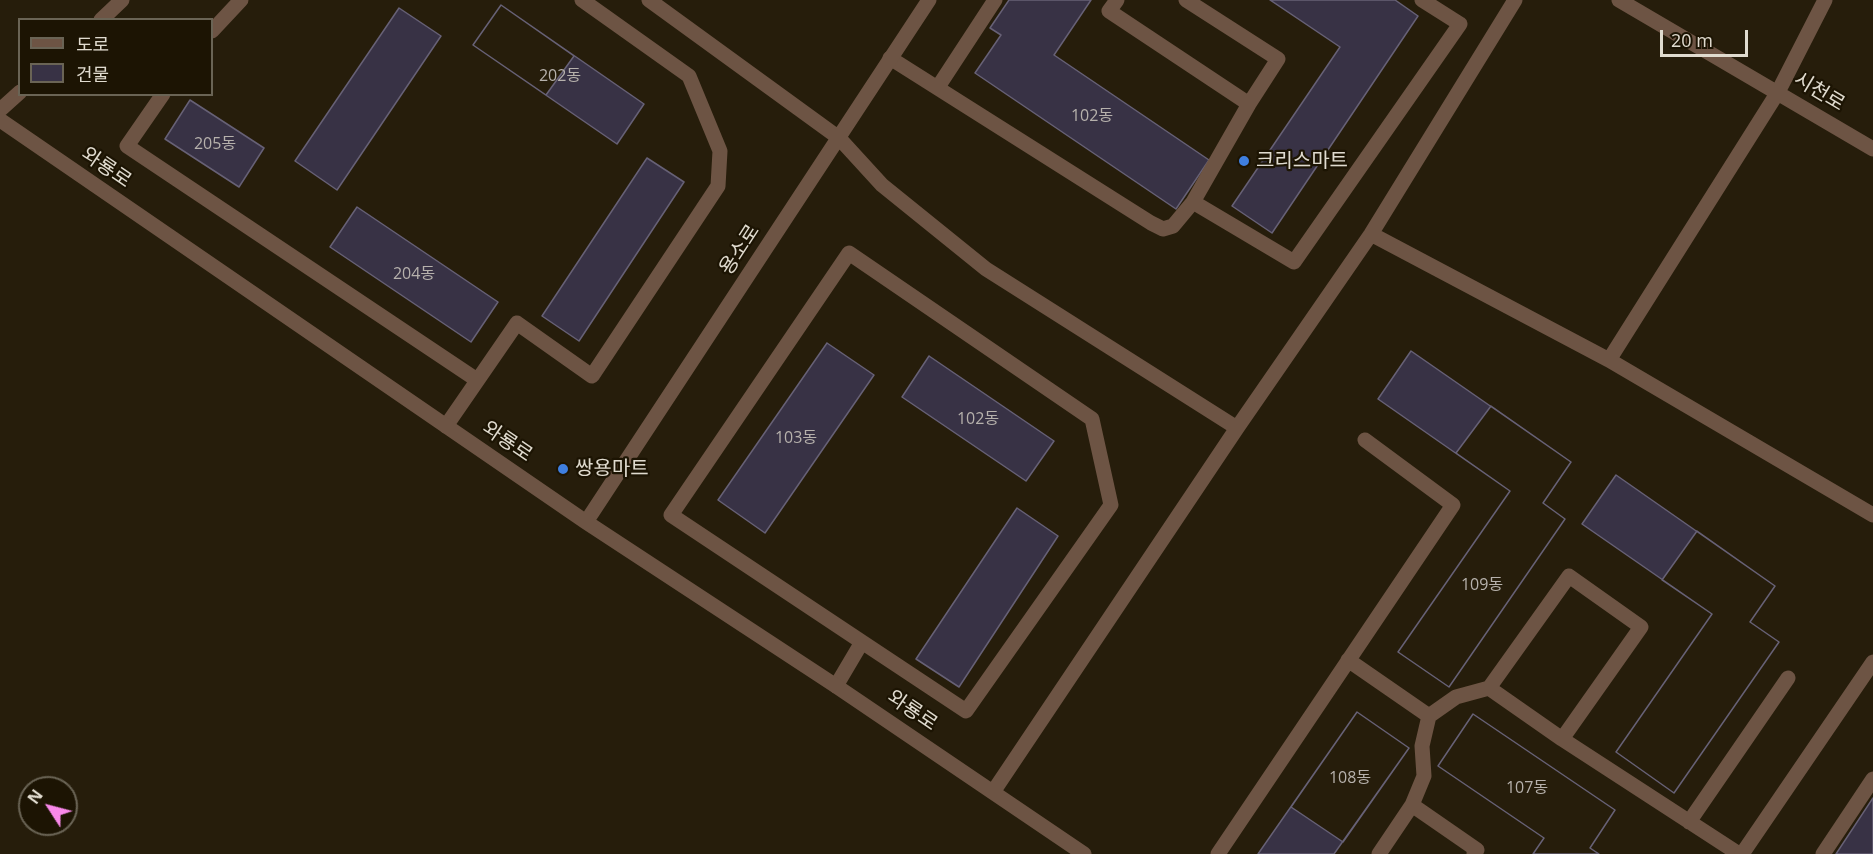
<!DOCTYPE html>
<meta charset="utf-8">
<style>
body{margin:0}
#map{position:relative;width:1873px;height:854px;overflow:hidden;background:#261d0b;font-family:"Open Sans","Noto Sans KR",sans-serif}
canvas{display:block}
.legend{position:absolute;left:18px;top:18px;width:195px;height:78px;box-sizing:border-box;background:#1c1403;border:2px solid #6a6455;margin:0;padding:8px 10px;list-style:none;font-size:18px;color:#e0dbcf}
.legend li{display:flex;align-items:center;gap:12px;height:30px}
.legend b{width:30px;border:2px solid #6a6455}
.north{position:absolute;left:18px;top:776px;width:60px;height:60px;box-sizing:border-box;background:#1c1403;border:2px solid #6a6455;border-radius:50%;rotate:306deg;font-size:16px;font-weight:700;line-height:24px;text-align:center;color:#e0dbcf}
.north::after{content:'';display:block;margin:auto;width:21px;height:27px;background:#f888ea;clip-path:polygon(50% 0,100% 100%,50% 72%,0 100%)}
.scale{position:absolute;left:1660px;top:30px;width:88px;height:27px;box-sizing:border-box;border:3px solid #e0dbcf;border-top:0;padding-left:8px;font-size:18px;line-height:21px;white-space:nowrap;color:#e0dbcf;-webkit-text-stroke:4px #1c1403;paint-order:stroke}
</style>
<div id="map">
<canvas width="1873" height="854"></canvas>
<ul class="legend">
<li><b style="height:8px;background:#6d5444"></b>도로</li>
<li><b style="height:16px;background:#383245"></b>건물</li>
</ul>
<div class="north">N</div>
<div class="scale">20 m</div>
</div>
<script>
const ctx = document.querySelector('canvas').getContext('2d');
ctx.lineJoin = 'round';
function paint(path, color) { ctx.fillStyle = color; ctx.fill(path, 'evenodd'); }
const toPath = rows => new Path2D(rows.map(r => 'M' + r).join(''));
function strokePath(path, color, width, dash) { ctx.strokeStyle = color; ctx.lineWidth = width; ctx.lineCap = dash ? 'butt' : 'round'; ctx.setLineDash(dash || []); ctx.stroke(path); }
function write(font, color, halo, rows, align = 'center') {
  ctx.font = font + ' "Open Sans","Noto Sans KR",sans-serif'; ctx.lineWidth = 4.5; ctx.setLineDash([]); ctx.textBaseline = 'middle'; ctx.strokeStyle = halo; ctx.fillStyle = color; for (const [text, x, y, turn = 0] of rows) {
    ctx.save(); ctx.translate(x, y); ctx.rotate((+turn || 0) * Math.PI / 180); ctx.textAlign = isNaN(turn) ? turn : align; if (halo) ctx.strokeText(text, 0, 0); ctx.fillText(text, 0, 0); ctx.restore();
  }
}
const building = toPath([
 [1009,0,1091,0,1054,55,1209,160,1176,209,975,73,1001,35,990,28,1009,0],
 [1270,0,1395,0,1418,16,1272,233,1232,206,1340,47,1270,0],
 [501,5,644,104,617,144,473,45,501,5],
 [501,5,574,56,546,95,473,45,501,5],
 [399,8,441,36,337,190,295,161,399,8],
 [190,100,264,148,239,187,165,139,190,100],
 [647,158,684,182,579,341,542,316,647,158],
 [357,207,498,302,471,342,330,247,357,207],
 [827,343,874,375,765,533,718,500,827,343],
 [1411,351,1571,462,1543,503,1565,519,1449,687,1398,652,1510,491,1378,399,1411,351],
 [929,356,1054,441,1026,481,902,397,929,356],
 [1491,406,1571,462,1543,503,1565,519,1449,687,1398,652,1510,491,1456,453,1491,406],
 [1616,475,1775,586,1750,622,1779,642,1674,793,1616,752,1712,614,1582,524,1616,475],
 [1017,508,1058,536,959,687,916,659,1017,508],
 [1697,531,1775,586,1750,622,1779,642,1674,793,1616,752,1712,614,1662,580,1697,531],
 [1357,712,1409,748,1334,854,1258,854,1357,712],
 [1357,712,1409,748,1343,842,1291,807,1357,712],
 [1473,714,1615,810,1590,848,1599,854,1533,854,1544,838,1438,766,1473,714],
 [1473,714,1615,810,1590,848,1599,854,1533,854,1544,838,1438,766,1473,714],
 [1873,798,1873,854,1836,854,1873,798]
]);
paint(building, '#383245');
strokePath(building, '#676176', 1.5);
strokePath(toPath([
 [1117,0,1109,11,1249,104,1278,59,1186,0],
 [212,31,241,0],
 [890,58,1151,223,1163,229,1173,226,1193,202,1294,262,1460,24,1422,0],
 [938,87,995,0],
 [163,94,127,146,477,380],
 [1193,202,1249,104],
 [446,426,517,323,592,376,718,186,720,151,689,76,582,0],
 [1348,660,1429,716],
 [836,686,862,642,671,515,849,253,1092,419,1111,505,966,711,862,642],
 [1489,688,1562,739,1739,854],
 [1412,805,1477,850,1474,854],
 [1689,822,1788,678],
 [1218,854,1453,505,1365,440],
 [1379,854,1412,805,1424,776,1422,746,1429,716,1456,697,1489,688,1569,576,1641,627,1562,739],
 [1823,854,1873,779]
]), '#6d5444', 15);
strokePath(toPath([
 [649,0,839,138,882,185,986,269,1237,428],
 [1619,0,1873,149],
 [101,20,122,0],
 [0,110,20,92],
 [0,120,586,522,836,686,1084,854],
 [1371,234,1609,360,1873,515],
 [1609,360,1778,92,1825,0],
 [586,522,929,0],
 [993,792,1237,428,1371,234,1515,0],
 [1742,854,1873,662]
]), '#6d5444', 15);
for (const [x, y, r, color] of [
 [1244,161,6,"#3f7fe0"],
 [563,469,6,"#3f7fe0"]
]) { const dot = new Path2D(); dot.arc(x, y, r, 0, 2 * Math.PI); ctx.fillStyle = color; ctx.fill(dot); strokePath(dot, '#1c1403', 2); }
write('16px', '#b6b1ac', null, [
 ["202동",560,76],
 ["102동",1092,116],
 ["205동",215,144],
 ["204동",414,274],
 ["102동",978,419],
 ["103동",796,438],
 ["109동",1482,585],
 ["108동",1350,778],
 ["107동",1527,788]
]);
write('20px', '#e0dbcf', '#1c1403', [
 ["시천로",1819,92,31],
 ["와룡로",106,168,34],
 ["용소로",740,250,-57],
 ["와룡로",507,442,34],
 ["와룡로",912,711,34]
]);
write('20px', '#e0dbcf', '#1c1403', [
 ["크리스마트",1256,161],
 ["쌍용마트",575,469]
], 'left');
</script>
